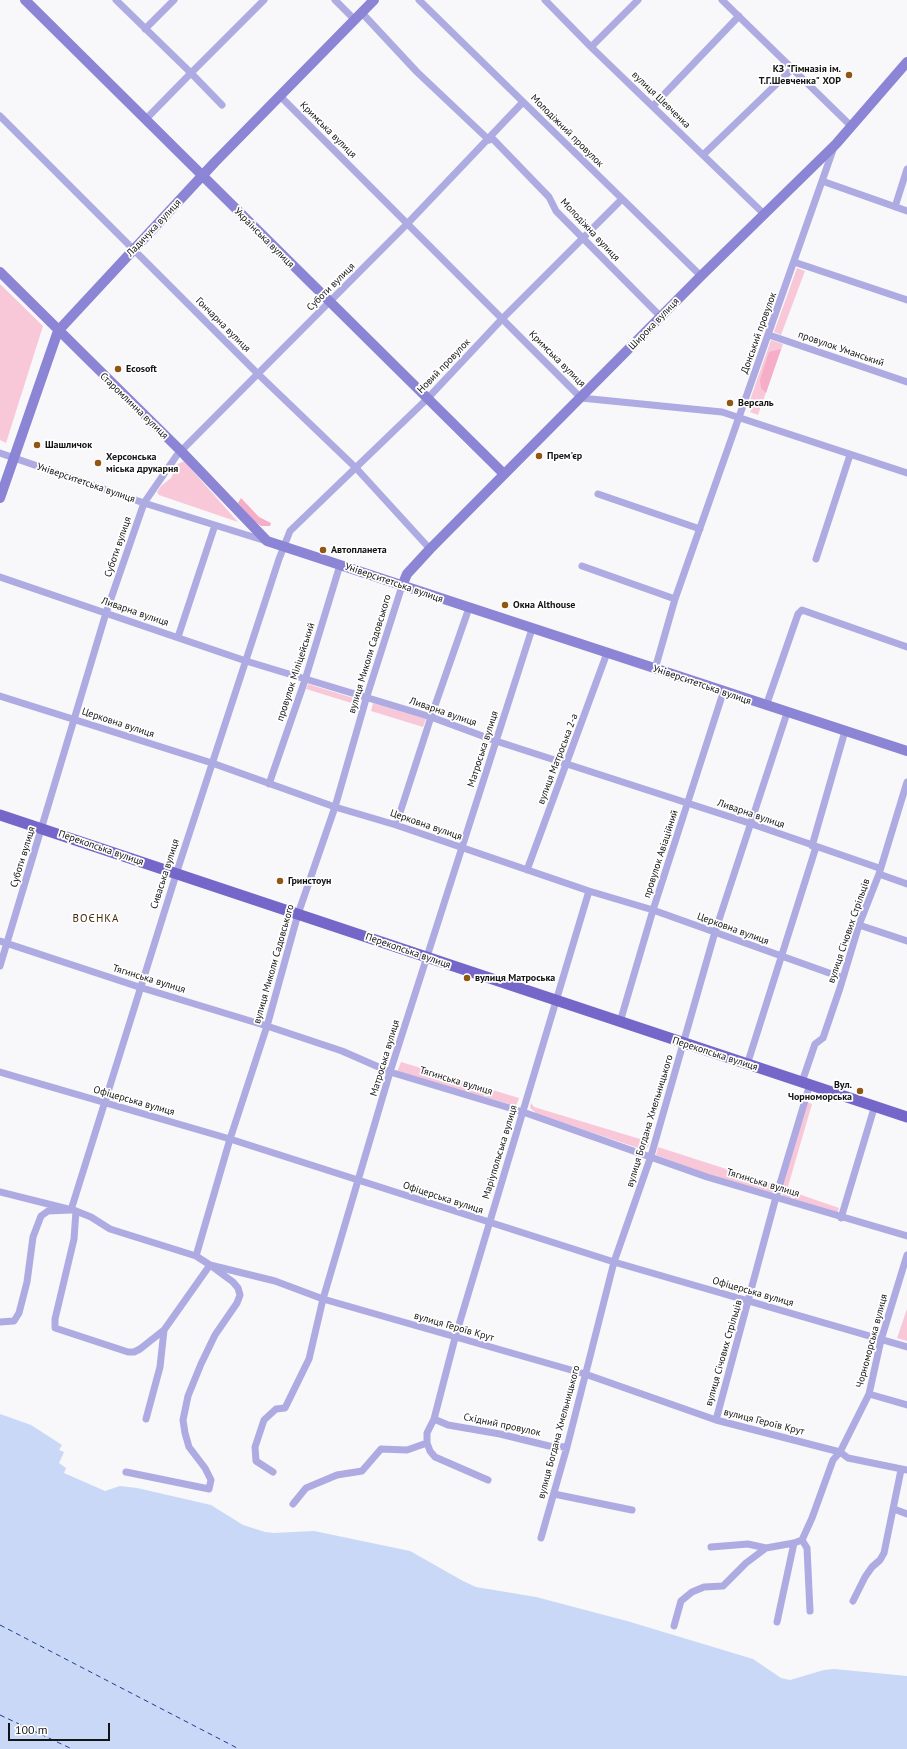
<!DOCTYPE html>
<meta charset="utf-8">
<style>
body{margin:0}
#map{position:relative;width:907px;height:1749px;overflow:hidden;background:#f8f7fa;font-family:"PT Sans",sans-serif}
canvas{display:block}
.scale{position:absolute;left:8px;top:1723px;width:102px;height:18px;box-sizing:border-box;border:2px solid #151415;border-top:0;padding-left:5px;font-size:12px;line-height:14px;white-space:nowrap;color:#151415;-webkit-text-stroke:3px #fff;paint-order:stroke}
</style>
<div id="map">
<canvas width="907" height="1749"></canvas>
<div class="scale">100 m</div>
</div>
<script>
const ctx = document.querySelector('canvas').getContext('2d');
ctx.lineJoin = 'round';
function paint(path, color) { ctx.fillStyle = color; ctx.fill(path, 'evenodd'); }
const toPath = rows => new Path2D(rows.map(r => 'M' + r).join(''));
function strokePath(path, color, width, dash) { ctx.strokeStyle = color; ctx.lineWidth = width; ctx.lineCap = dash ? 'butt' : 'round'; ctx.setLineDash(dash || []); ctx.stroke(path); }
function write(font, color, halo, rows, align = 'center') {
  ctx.font = font + ' "PT Sans",sans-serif'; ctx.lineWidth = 3.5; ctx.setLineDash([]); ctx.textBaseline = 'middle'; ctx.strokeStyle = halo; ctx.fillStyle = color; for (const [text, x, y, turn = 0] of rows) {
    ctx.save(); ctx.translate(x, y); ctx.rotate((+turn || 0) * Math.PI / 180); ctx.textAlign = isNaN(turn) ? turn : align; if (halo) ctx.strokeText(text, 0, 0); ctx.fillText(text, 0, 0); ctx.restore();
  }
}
paint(toPath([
 [797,268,805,271,781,335,774,332],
 [0,284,43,326,6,443,0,440],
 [771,340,783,344,758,415,750,412,753,404,749,403],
 [184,461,238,522,159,495,157,492,161,486,171,478,178,464],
 [308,684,360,700,358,705,306,689],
 [373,703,426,719,423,727,371,711],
 [401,1062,519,1098,516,1106,397,1072],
 [807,1102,812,1104,787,1190,839,1208,837,1214,785,1197,782,1195,781,1190],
 [531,1103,534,1107,650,1142,648,1147,641,1149,537,1114,530,1108],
 [658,1147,776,1185,773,1193,707,1174,656,1155],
 [907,1309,907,1341,897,1338]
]), '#f8c8d9');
paint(toPath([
 [781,349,766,393,761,388,760,380,769,352],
 [241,498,259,517,271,523,270,526,261,526,254,521,238,503]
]), '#f5adc8');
paint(toPath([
 [0,1414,31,1425,62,1445,59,1450,64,1452,59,1463,66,1468,64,1473,105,1491,120,1486,137,1488,211,1505,243,1525,265,1532,274,1533,314,1531,410,1551,463,1581,476,1587,536,1597,627,1621,753,1659,781,1678,790,1680,824,1670,834,1669,907,1676,907,1749,0,1749]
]), '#c9d8f7');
strokePath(toPath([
 [0,1625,239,1749],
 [0,1715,72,1749]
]), '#1e3f92', 1, [5, 4]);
strokePath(toPath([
 [116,0,191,73,264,0],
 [335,0,355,20],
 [419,0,701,276],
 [545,0,591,47,764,214],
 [722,0,851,126],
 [362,13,417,72,489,140],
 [145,29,174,0],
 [591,47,638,0],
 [280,96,581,398,722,412,907,473],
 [653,106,739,16],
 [0,116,257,373,356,468,430,549],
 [146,119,191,73,222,105],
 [491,137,549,197,556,211,661,317],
 [703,155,792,69],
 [822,181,907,211],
 [895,207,907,169],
 [794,262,907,300],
 [769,335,907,382],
 [0,453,144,503,266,541],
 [598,494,700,529],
 [816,559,850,455],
 [582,566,675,599],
 [0,577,246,661,431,717,496,741,749,823,879,868],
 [178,637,215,525],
 [655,669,675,599,834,147],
 [0,696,212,763,335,807,396,825,589,891,653,910,843,978],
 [766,706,798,614,802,610,907,647],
 [269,784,305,680,340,565],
 [396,825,431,717,469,608],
 [812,846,845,731],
 [527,870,607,653],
 [879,874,907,884],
 [859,925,907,941],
 [0,941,139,987,267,1026,342,1051,390,1072,523,1112,707,1177,907,1236],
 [0,966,106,613,144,503,177,455,407,224,523,102],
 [620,1022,653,910,723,693],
 [747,1065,816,847],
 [0,1072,230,1139,614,1262,907,1347],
 [802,1082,815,1044,823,1038,840,988,859,925,879,874,907,782],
 [0,1192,76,1211,91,1217,110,1229,196,1256,210,1265,275,1281,323,1299,585,1374,716,1420,840,1452,848,1458,907,1470],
 [76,1211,74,1239,55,1319,55,1328,128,1352,134,1352,140,1349,164,1330],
 [841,1218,875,1105],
 [196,1256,230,1139,267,1026,298,914,335,807,366,699,402,586],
 [0,1322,14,1321,19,1313,27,1282,33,1237,41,1216,48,1211,71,1210,180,862,279,559,290,531,427,399,502,319,622,199],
 [869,1394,907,1405],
 [434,1419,448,1425,500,1434,549,1446,567,1447],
 [716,1420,776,1197,810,1084],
 [427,1443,430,1451,435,1457,488,1480],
 [126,1472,209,1489,211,1480,205,1468,189,1447,185,1433,183,1420,188,1396,201,1364,215,1335,237,1303,240,1295,238,1288,233,1282,210,1265,164,1330,160,1367,146,1419],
 [273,1472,256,1461,255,1447,264,1420,276,1409,285,1408,309,1359,323,1299,390,1072,532,629],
 [554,1494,632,1510],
 [293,1504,306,1488,337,1475,362,1471,381,1449,407,1450,427,1443,427,1433,434,1419,455,1338,589,891],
 [894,1509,907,1514],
 [541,1538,567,1447,614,1262,651,1156,715,932,787,713],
 [711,1547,748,1544,766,1548],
 [853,1601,865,1577,872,1567,880,1560,884,1553,901,1470],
 [810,1611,807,1548,802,1540,812,1518,833,1460,840,1452,869,1394,881,1340,907,1255],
 [777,1622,794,1543],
 [674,1626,681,1601,692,1592,704,1587,723,1586,746,1563,766,1548,794,1543,802,1540]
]), '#aeabe2', 7);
strokePath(toPath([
 [25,0,504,474],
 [0,272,181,451,267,541,907,751],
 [0,498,58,331,215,162,374,0],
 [402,586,407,574,430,549,701,276,836,144,907,62]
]), '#8c84d4', 10);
strokePath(toPath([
 [0,815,907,1117]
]), '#7567c9', 11);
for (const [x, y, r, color] of [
 [849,75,4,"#905712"],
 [118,369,4,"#905712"],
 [730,403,4,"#905712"],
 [37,445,4,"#905712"],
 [539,456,4,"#905712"],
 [98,463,4,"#905712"],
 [323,550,4,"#905712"],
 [505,605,4,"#905712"],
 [280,881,4,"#905712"],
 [467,978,4,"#905712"],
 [860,1091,4,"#905712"]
]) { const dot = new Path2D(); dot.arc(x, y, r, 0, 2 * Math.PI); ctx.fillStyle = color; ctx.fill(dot); strokePath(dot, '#fff', 1.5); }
write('bold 10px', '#151415', '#fff', [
 ["КЗ \"Гімназія ім.",841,69,"right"],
 ["Т.Г.Шевченка\" ХОР",841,81,"right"],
 ["Ecosoft",126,369],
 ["Версаль",738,403],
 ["Шашличок",45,445],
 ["Прем'єр",547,456],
 ["Херсонська",106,457],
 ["міська друкарня",106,469],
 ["Автопланета",331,550],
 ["Окна Althouse",513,605],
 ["Гринстоун",288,881],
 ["вулиця Матроська",475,978],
 ["Вул.",852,1085,"right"],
 ["Чорноморська",852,1097,"right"]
], 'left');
write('10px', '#151415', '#fff', [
 ["вулиця Шевченка",661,100,44],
 ["Кримська вулиця",328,130,45],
 ["Молодіжний провулок",567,131,45],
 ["Ладичука вулиця",154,228,-47],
 ["Молодіжна вулиця",590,230,47],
 ["Українська вулиця",264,238,45],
 ["Суботи вулиця",331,287,-45],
 ["Широка вулиця",654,324,-46],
 ["Гончарна вулиця",223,325,45],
 ["Донський провулок",759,333,-70],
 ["провулок Уманський",841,349,19],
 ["Кримська вулиця",557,359,45],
 ["Новий провулок",444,366,-46],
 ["Старомлинна вулиця",134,406,44],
 ["Університетська вулиця",86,483,19],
 ["Суботи вулиця",118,547,-71],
 ["Університетська вулиця",394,583,19],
 ["Ливарна вулиця",135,612,19],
 ["вулиця Миколи Садовського",370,654,-73],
 ["провулок Міліцейський",296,672,-72],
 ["Університетська вулиця",702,685,19],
 ["Ливарна вулиця",443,712,19],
 ["Церковна вулиця",118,723,18],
 ["Матроська вулиця",483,749,-72],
 ["вулиця Матроська 2-а",558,759,-69],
 ["Ливарна вулиця",751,814,19],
 ["Церковна вулиця",426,825,19],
 ["Перекопська вулиця",101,848,19],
 ["провулок Авіаційний",661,854,-72],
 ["Суботи вулиця",23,857,-73],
 ["Сиваська вулиця",165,874,-72],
 ["Церковна вулиця",733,929,20],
 ["вулиця Січових Стрільців",849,931,-71],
 ["Перекопська вулиця",408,951,19],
 ["вулиця Миколи Садовського",274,964,-74],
 ["Тягинська вулиця",149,979,17],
 ["Перекопська вулиця",715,1054,18],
 ["Матроська вулиця",385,1058,-73],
 ["Тягинська вулиця",456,1081,17],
 ["Офіцерська вулиця",134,1101,16],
 ["вулиця Богдана Хмельницького",650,1121,-73],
 ["Маріупольська вулиця",500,1152,-73],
 ["Тягинська вулиця",763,1183,17],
 ["Офіцерська вулиця",443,1198,18],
 ["Офіцерська вулиця",753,1292,16],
 ["вулиця Героїв Крут",454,1327,16],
 ["Чорноморська вулиця",872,1341,-75],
 ["вулиця Січових Стрільців",724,1353,-74],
 ["вулиця Героїв Крут",764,1422,14],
 ["Східний провулок",502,1425,12],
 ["вулиця Богдана Хмельницького",559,1432,-75]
]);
ctx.letterSpacing = '1px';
write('11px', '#472b0d', '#fff', [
 ["ВОЄНКА",96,919]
]);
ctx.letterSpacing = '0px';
</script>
